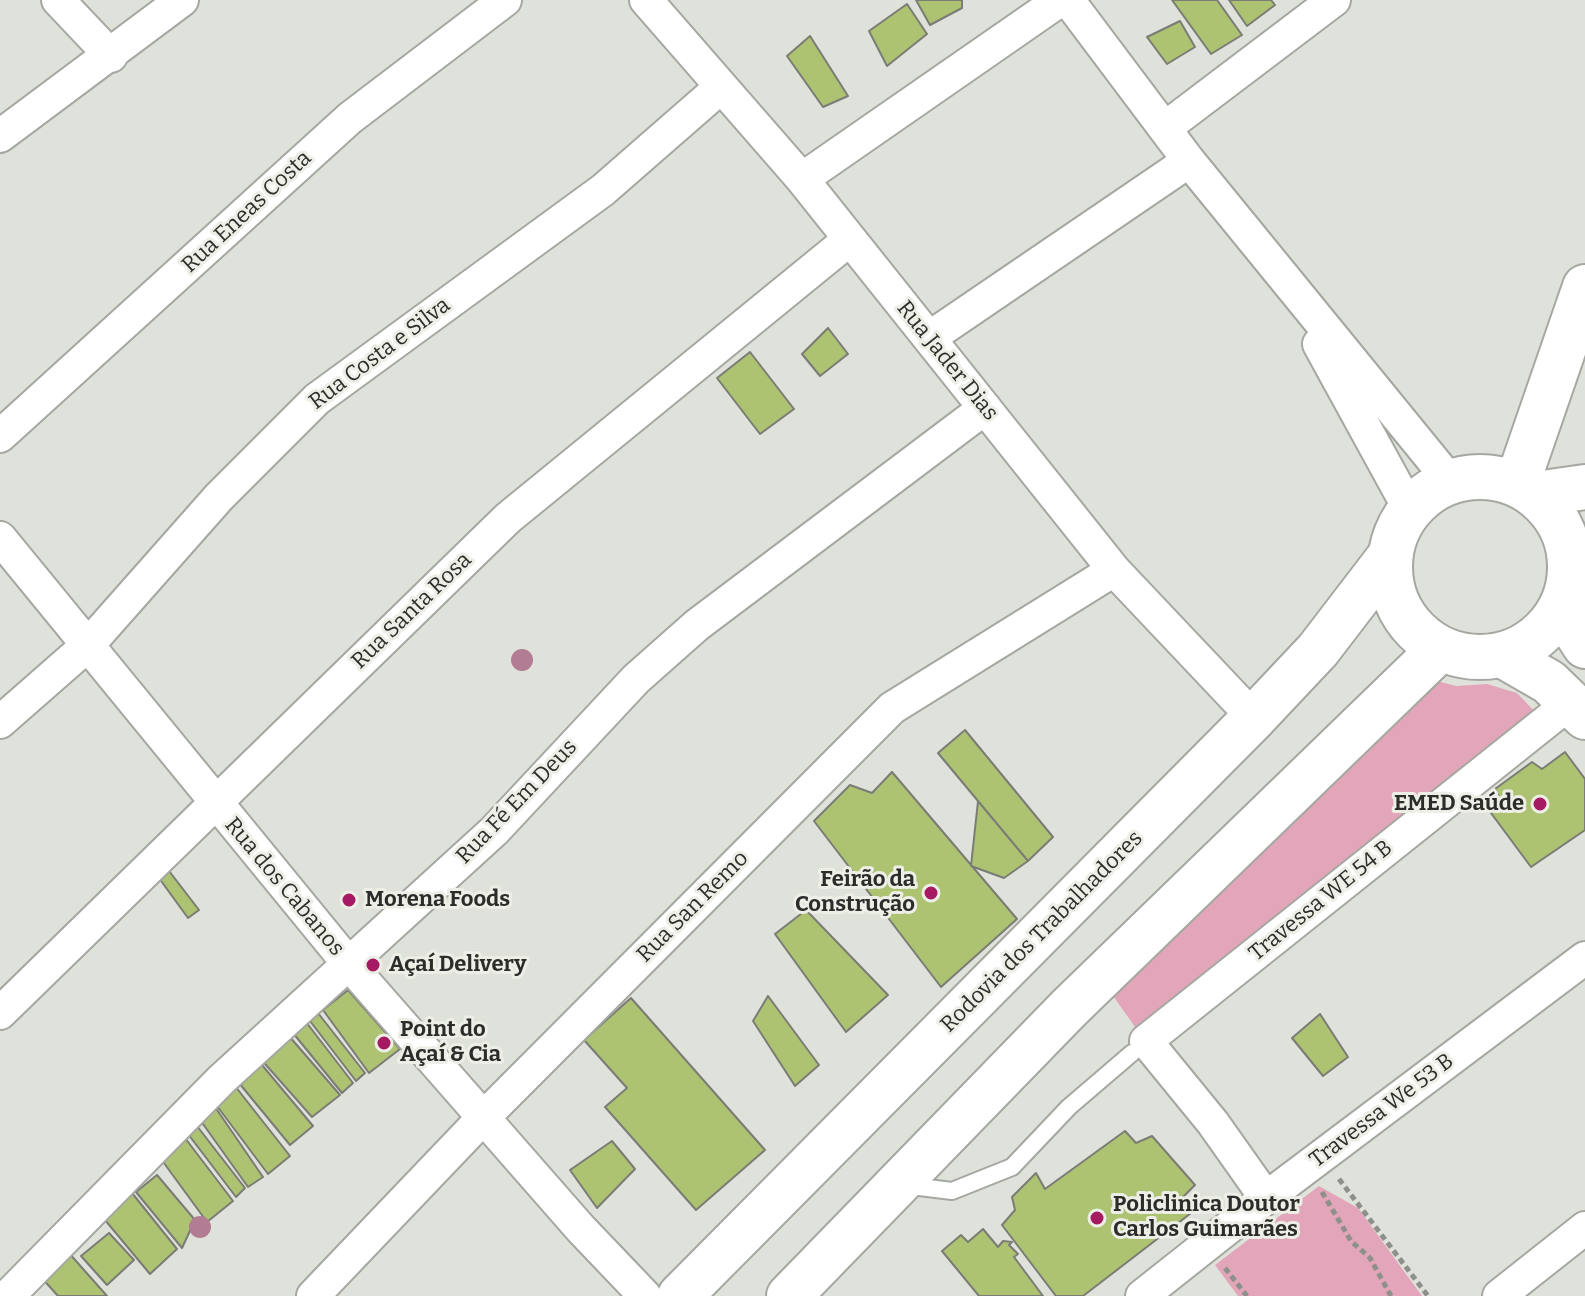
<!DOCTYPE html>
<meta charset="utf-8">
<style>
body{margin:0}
canvas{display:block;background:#dfe2da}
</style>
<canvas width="1585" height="1296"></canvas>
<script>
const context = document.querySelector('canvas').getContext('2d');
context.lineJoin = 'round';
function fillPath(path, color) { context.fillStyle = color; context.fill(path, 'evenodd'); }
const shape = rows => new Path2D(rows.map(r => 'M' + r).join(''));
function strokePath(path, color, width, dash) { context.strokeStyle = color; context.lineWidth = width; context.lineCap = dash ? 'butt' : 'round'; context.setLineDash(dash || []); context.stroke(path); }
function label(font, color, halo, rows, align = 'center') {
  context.font = font + ' Bitter,serif'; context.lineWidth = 6; context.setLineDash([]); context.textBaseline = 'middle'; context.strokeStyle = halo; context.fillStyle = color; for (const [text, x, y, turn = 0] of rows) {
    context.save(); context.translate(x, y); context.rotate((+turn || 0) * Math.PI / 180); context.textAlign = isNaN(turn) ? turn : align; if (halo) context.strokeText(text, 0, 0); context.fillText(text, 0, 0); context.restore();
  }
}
fillPath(shape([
 [1425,678,1456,686,1487,684,1517,693,1536,713,1140,1034,1111,993],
 [1319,1186,1358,1208,1422,1296,1238,1296,1215,1265]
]), '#e3a5ba');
const building = shape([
 [916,0,962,0,962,8,930,25,916,0],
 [1172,0,1217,0,1242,35,1211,54,1172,0],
 [1229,0,1271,0,1275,5,1247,26,1229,0],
 [907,4,927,34,887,66,869,31,907,4],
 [1180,21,1195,47,1167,64,1147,37,1180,21],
 [810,36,848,96,823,107,787,56,810,36],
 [828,328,848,354,820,376,802,354,828,328],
 [750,352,794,409,760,434,717,378,750,352],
 [965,730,1053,837,1028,861,938,753,965,730],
 [1565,752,1585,779,1585,830,1531,867,1488,809,1500,799,1495,789,1532,762,1542,769,1565,752],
 [892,772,1017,919,941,987,814,821,850,785,872,793,892,772],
 [978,801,1028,861,1004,878,971,866,978,801],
 [166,867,199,910,188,918,156,874,166,867],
 [806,910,888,995,846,1032,775,934,806,910],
 [348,990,400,1049,369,1073,323,1010,348,990],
 [768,996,819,1065,795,1086,753,1021,768,996],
 [631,998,765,1150,696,1210,605,1107,627,1088,584,1040,631,998],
 [318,1013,365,1073,356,1081,310,1021,318,1013],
 [1320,1014,1348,1057,1323,1076,1292,1038,1320,1014],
 [306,1022,353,1083,342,1093,293,1033,306,1022],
 [289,1036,340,1095,312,1117,259,1057,289,1036],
 [262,1065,313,1126,290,1145,239,1083,262,1065],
 [235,1086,290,1156,268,1174,214,1102,235,1086],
 [213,1104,263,1177,248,1187,198,1117,213,1104],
 [197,1126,245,1188,236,1197,188,1134,197,1126],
 [1125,1131,1136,1143,1152,1136,1195,1185,1183,1197,1195,1210,1083,1296,1056,1296,1002,1225,1015,1210,1012,1197,1036,1173,1045,1189,1125,1131],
 [185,1138,233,1201,207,1222,161,1159,185,1138],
 [612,1141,635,1169,597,1208,570,1170,612,1141],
 [157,1175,195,1220,182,1248,136,1192,157,1175],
 [132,1193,177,1249,150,1274,105,1220,132,1193],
 [983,1229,998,1247,1003,1241,1012,1242,1009,1245,1018,1254,1014,1257,1043,1296,979,1296,942,1251,961,1235,968,1242,983,1229],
 [109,1233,134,1260,107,1285,81,1256,109,1233],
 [68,1252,107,1296,58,1296,40,1276,68,1252]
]);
fillPath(building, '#adc372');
strokePath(building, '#7a7c75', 2);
const service = shape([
 [903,1185,952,1191,1012,1167,1069,1107,1132,1053]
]);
const minor = shape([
 [58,0,111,56],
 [646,0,802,179,1114,570,1254,718],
 [1068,0,1189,161,1450,481],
 [1165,128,1334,0],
 [0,136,182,0],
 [802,179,1060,0],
 [929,338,1189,161],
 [1319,344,1410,510],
 [0,436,350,118,505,0],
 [0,538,348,963,581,1229,645,1296],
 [0,722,89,644,219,497,317,399,603,190,721,87],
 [0,1013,508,518,850,239],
 [1266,1198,1213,1123,1146,1041,1571,702],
 [8,1296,222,1079,494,831,636,679,697,625,985,408],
 [313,1296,483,1118,892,708,1114,570],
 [1142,1296,1266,1198,1585,958],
 [1499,1296,1585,1228]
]);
const secondary = shape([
 [1517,484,1585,287],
 [1561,609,1585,646],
 [1502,655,1549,682,1585,717]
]);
const primary = shape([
 '1390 567a90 90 0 1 1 180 0a90 90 0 1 1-180 0Z',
 [1536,494,1585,487],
 [680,1296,1254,718,1318,650,1390,556],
 [789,1296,1069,1008,1440,649]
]);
strokePath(service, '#a5a8a0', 20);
strokePath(minor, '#a5a8a0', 36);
strokePath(secondary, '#a5a8a0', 48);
strokePath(primary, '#a5a8a0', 48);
strokePath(shape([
 [1339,1179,1428,1296],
 [1322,1192,1351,1241,1370,1258,1391,1296],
 [1225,1268,1247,1296]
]), '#8e908b', 5, [6, 4]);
strokePath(service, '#fff', 16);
strokePath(minor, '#fff', 32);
strokePath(secondary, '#fff', 44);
strokePath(primary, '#fff', 44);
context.fillStyle = '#b27d92';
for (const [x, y] of [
 [522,660],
 [200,1227]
]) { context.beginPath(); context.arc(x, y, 11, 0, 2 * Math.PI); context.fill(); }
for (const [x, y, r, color] of [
 [1540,804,8,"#a51a60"],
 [931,893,8,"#a51a60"],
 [349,900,8,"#a51a60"],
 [373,965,8,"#a51a60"],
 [384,1043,8,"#a51a60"],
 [1097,1218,8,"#a51a60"]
]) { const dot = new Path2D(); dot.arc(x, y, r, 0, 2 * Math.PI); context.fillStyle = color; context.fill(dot); strokePath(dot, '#edefe7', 3); }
label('22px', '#2c2d2a', '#edefe7', [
 ["Rua Eneas Costa",247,212,-43],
 ["Rua Costa e Silva",380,354,-37],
 ["Rua Jader Dias",947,361,51],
 ["Rua Santa Rosa",412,611,-44],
 ["Rua Fé Em Deus",517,802,-46],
 ["Rua dos Cabanos",284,887,50],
 ["Travessa WE 54 B",1321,901,-39],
 ["Rua San Remo",693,907,-45],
 ["Rodovia dos Trabalhadores",1042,932,-45],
 ["Travessa We 53 B",1382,1111,-37]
]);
label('bold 22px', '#2c2d2a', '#edefe7', [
 ["EMED Saúde",1524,804,"right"],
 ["Feirão da",915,880,"right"],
 ["Construção",915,905,"right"],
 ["Morena Foods",365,900],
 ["Açaí Delivery",389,965],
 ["Point do",400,1030],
 ["Açaí & Cia",400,1055],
 ["Policlinica Doutor",1113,1205],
 ["Carlos Guimarães",1113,1230]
], 'left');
</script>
